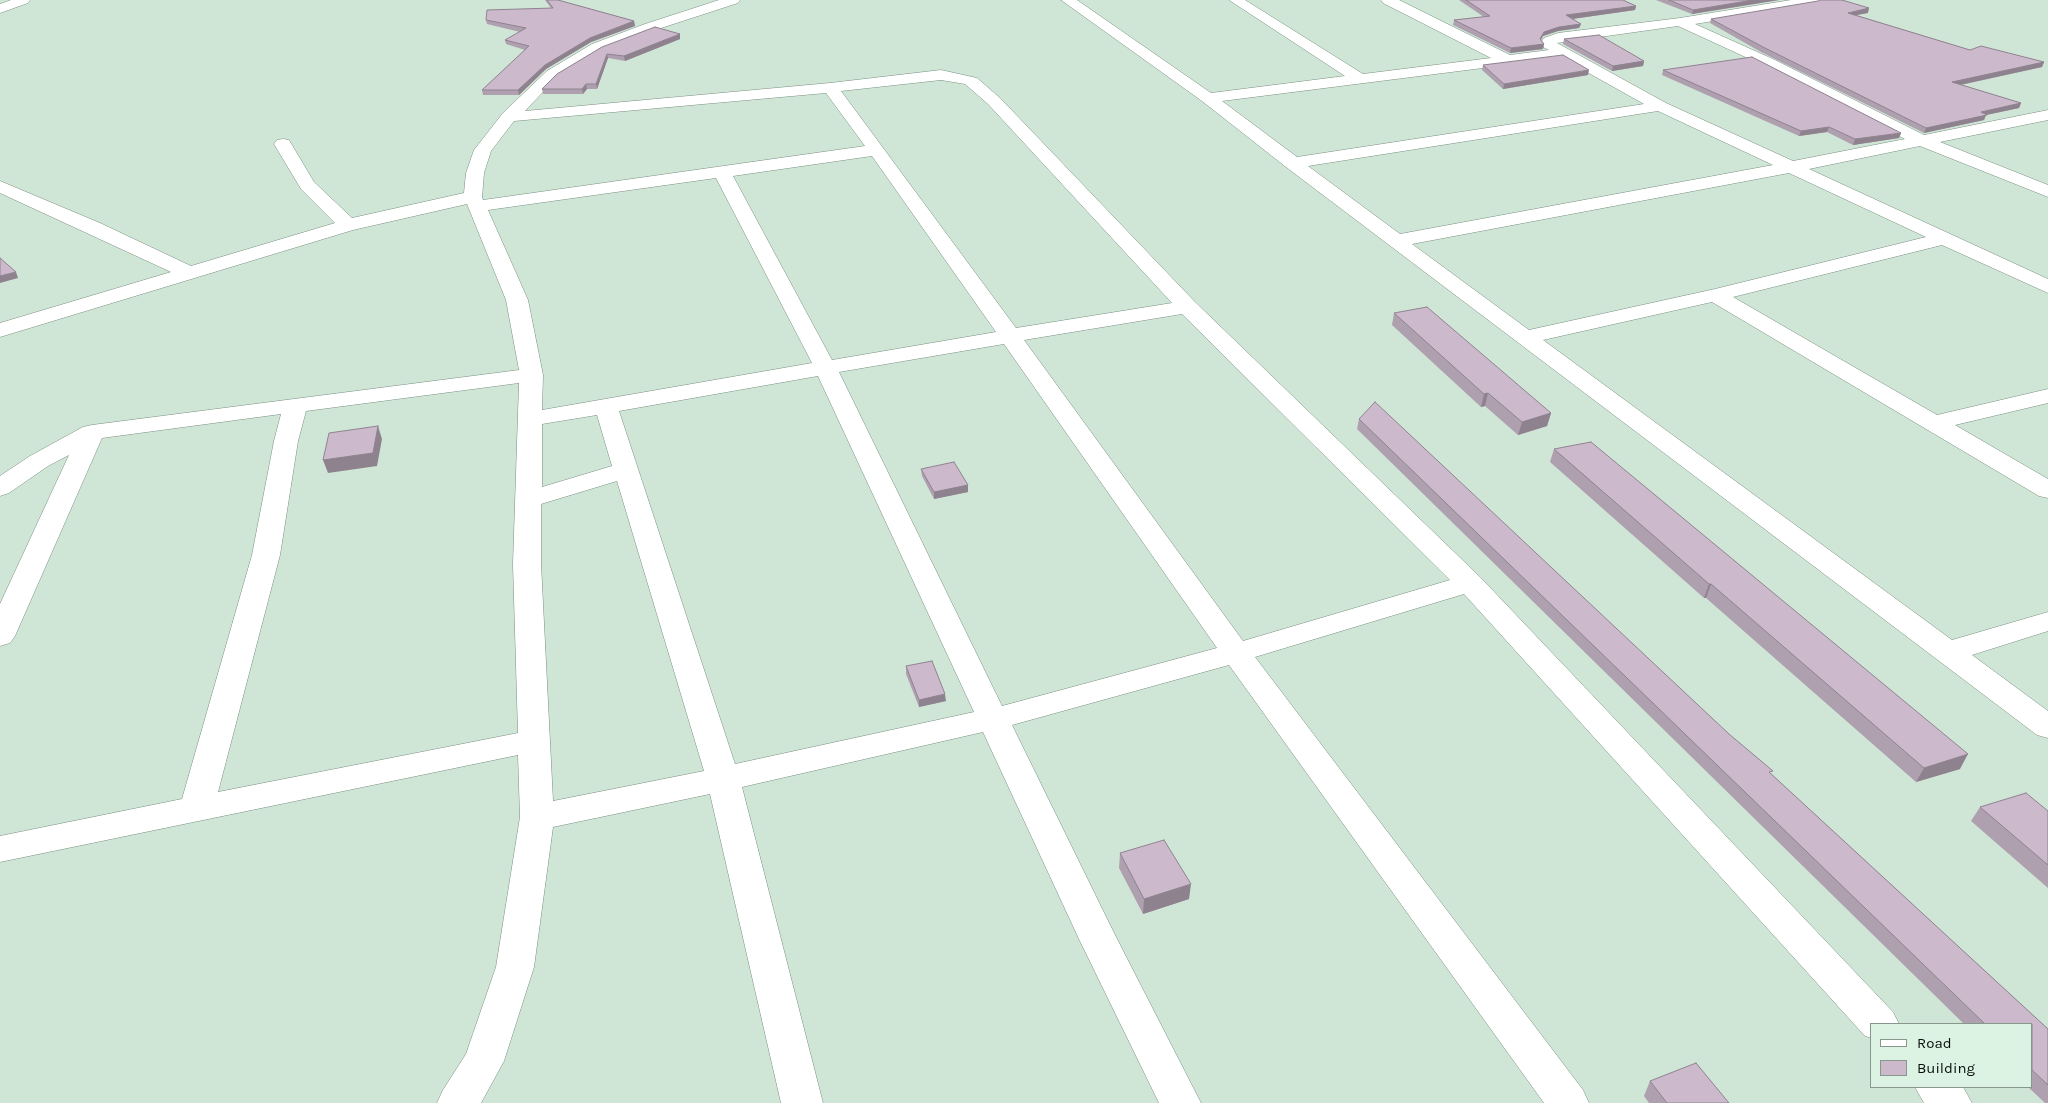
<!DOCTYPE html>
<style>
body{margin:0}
#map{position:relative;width:2048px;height:1103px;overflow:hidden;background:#cfe6d6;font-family:Karla,sans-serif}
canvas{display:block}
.legend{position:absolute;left:1870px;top:1023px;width:162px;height:65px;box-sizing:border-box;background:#dcf3e3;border:1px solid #87978c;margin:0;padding:6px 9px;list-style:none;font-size:15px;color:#070e0a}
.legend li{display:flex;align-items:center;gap:10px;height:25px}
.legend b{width:25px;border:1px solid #87978c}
</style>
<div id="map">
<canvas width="2048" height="1103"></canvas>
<ul class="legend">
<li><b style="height:6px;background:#fff"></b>Road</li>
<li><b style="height:14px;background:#ccbacc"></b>Building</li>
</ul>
</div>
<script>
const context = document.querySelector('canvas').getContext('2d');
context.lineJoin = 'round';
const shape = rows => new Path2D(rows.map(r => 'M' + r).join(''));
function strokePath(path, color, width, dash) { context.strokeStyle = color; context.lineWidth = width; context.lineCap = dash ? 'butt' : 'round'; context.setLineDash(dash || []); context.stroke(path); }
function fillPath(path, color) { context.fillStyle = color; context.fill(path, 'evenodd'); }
const minor = shape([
 [11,0,30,0,28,3,0,13,0,4,11,0],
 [719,0,740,0,738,3,655,30,602,50,557,77,525,111,830,83,941,70,977,78,1000,98,1195,302,1480,577,1893,1012,1899,1024,1872,1024,1872,1038,1865,1036,1464,594,1255,657,1583,1090,1589,1103,1544,1103,1229,665,1012,725,1115,935,1201,1103,1159,1103,1079,939,983,732,742,787,823,1103,781,1103,710,794,553,827,534,967,504,1061,481,1103,437,1103,443,1090,466,1054,496,967,520,817,518,755,0,862,0,836,182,799,252,555,274,441,281,414,102,438,15,636,10,643,0,646,0,604,69,455,48,466,9,493,0,496,0,476,30,456,83,427,92,425,519,370,506,300,467,204,353,230,0,337,0,323,171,272,0,193,0,181,100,223,191,266,335,223,301,189,274,144,277,140,283,139,289,140,314,182,352,218,464,193,466,173,474,150,503,113,547,71,592,44,645,24,719,0],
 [941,80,965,84,988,104,1172,303,1016,328,841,91,941,80],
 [826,93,865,146,483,200,482,197,484,173,491,151,514,121,826,93],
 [872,156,996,332,832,360,733,176,872,156],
 [716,178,812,363,542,410,543,375,528,300,488,210,716,178],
 [1182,314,1450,580,1243,641,1024,340,1182,314],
 [1004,344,1217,648,1002,706,839,372,1004,344],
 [818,376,974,712,735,764,619,411,818,376],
 [519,383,513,564,518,733,218,792,280,555,298,441,306,411,519,383],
 [597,415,612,466,542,487,542,424,597,415],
 [617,481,704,771,553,801,541,564,541,504,617,481],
 [1061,0,1077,0,1211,93,1345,76,1229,0,1245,0,1363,74,1491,58,1383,3,1381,0,1399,0,1510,55,1549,50,1543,47,1541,44,1542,41,1544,38,1558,33,1680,18,1791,0,1823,0,1816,4,1695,24,1775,60,1924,135,2048,110,2048,120,1940,142,2048,185,2048,197,1920,146,1809,169,2048,279,2048,293,1942,245,1733,297,1937,415,2048,389,2048,403,1955,425,2048,479,2048,498,2039,496,1712,302,1543,340,1952,640,2048,612,2048,631,1972,655,2048,711,2048,738,2037,735,1286,167,1202,101,1061,0],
 [1678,26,1765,66,1905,139,1793,161,1666,103,1557,43,1678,26],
 [1562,58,1644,104,1297,157,1222,101,1562,58],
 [1658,111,1773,165,1400,234,1308,166,1658,111],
 [1789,173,1926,237,1715,289,1529,330,1412,244,1789,173],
 [1915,1087,1963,1087,1972,1103,1924,1103,1915,1087]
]);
strokePath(minor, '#7a8f81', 1);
fillPath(minor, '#fff');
fillPath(shape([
 [545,0,558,0,634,21,635,26,591,42,546,69,519,95,483,95,482,90,525,50,506,44,505,40,520,32,487,24,486,20,551,8],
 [1459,0,1623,0,1636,6,1635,10,1572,19,1581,24,1579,28,1558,31,1543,36,1541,40,1544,44,1543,49,1510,53,1453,25,1454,20,1484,17],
 [1656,0,1779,0,1692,14],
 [1868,13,1856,15,1970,50,2044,62,2042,67,1961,85,2021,103,2019,108,1986,115,1984,120,1924,133,1761,52,1710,23,1711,19],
 [680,34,680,39,625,61,608,58,597,89,587,89,583,94,543,94,542,89,602,47],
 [1564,39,1644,61,1643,66,1612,71,1563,44],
 [1483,65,1588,75,1503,89,1482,70],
 [1663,70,1901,133,1899,138,1853,145,1827,132,1799,136,1662,75],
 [1394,313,1551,413,1547,426,1518,435,1485,406,1481,407,1392,325],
 [1359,419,1771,774,2048,1029,2048,1103,2045,1103,2028,1087,2032,1087,2032,1024,1964,1024,1357,429],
 [1554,449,1960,769,1916,782,1706,598,1704,598,1550,462],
 [921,469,968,485,968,492,934,499,922,476],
 [906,666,946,701,919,707,906,674],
 [1980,807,2048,811,2048,888,1971,821],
 [1120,853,1189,899,1143,914,1119,868],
 [1650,1081,1729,1103,1649,1103,1644,1096]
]), '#afa0af');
fillPath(shape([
 [1753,0,1779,0,1692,14,1693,10],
 [1636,6,1635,10,1565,20,1566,15],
 [1869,8,1868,13,1846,17,1848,13],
 [634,21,635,26,591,42,546,69,519,95,518,90,545,65,590,38],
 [1581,24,1579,28,1558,31,1543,36,1539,43,1540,39,1544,32,1559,27],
 [680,34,680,39,625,61,624,56],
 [1544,44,1543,49,1510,53,1511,48],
 [607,54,608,58,597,89,596,84],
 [1644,61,1643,66,1612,71,1613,66],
 [2044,62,2042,67,1950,87,1952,82],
 [1589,70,1588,75,1503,89,1504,84],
 [586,84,587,89,583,94,582,89],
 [2021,103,2019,108,1986,115,1984,120,1924,133,1926,128,1981,112],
 [1829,127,1827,132,1799,136,1801,131],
 [1901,133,1899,138,1853,145,1855,139],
 [16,272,18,278,0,283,0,276],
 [1488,393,1485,406,1481,407,1484,394],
 [1551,413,1547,426,1518,435,1522,422],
 [378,426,382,439,377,466,328,473,323,460],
 [968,485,968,492,934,499,934,492],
 [1709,584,1711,584,1706,598,1704,598],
 [945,694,946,701,919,707,919,700],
 [1968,754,1960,769,1916,782,1924,768],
 [1191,884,1189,899,1143,914,1144,899]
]), '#8f828f');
const building = shape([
 [547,0,558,0,634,21,590,38,545,65,518,90,482,90,529,46,505,40,526,28,486,20,487,10,553,8,547,0],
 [1466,0,1623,0,1636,6,1566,15,1581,24,1559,27,1544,32,1540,39,1544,44,1511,48,1454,20,1490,16,1466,0],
 [1669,0,1753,0,1693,10,1669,0],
 [1820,0,1842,0,1869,8,1848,13,1970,50,1981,46,2044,62,1952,82,2021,103,1981,112,1987,115,1926,128,1763,47,1711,19,1818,1,1820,0],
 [655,27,680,34,624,56,607,54,596,84,586,84,582,89,542,89,557,74,602,47,655,27],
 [1599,35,1644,61,1613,66,1564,39,1599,35],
 [1563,55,1589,70,1504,84,1483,65,1563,55],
 [1752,57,1901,133,1855,139,1829,127,1801,131,1663,70,1752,57],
 [0,258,16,272,0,276,0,258],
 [1427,307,1551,413,1522,422,1488,393,1484,394,1394,313,1427,307],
 [1375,402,1729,734,1773,771,1769,772,2048,1029,2048,1085,2032,1070,2032,1024,1985,1024,1359,419,1375,402],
 [378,426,373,453,323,460,329,433,378,426],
 [1591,442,1968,754,1924,768,1711,584,1709,584,1554,449,1591,442],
 [954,462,968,485,934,492,921,469,954,462],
 [932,661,945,694,919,700,906,666,932,661],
 [2026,793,2048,811,2048,865,1980,807,2026,793],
 [1164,840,1191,884,1144,899,1120,853,1164,840],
 [1696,1063,1729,1103,1667,1103,1650,1081,1696,1063]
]);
fillPath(building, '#ccbacc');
strokePath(building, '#8f828f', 1);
</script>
